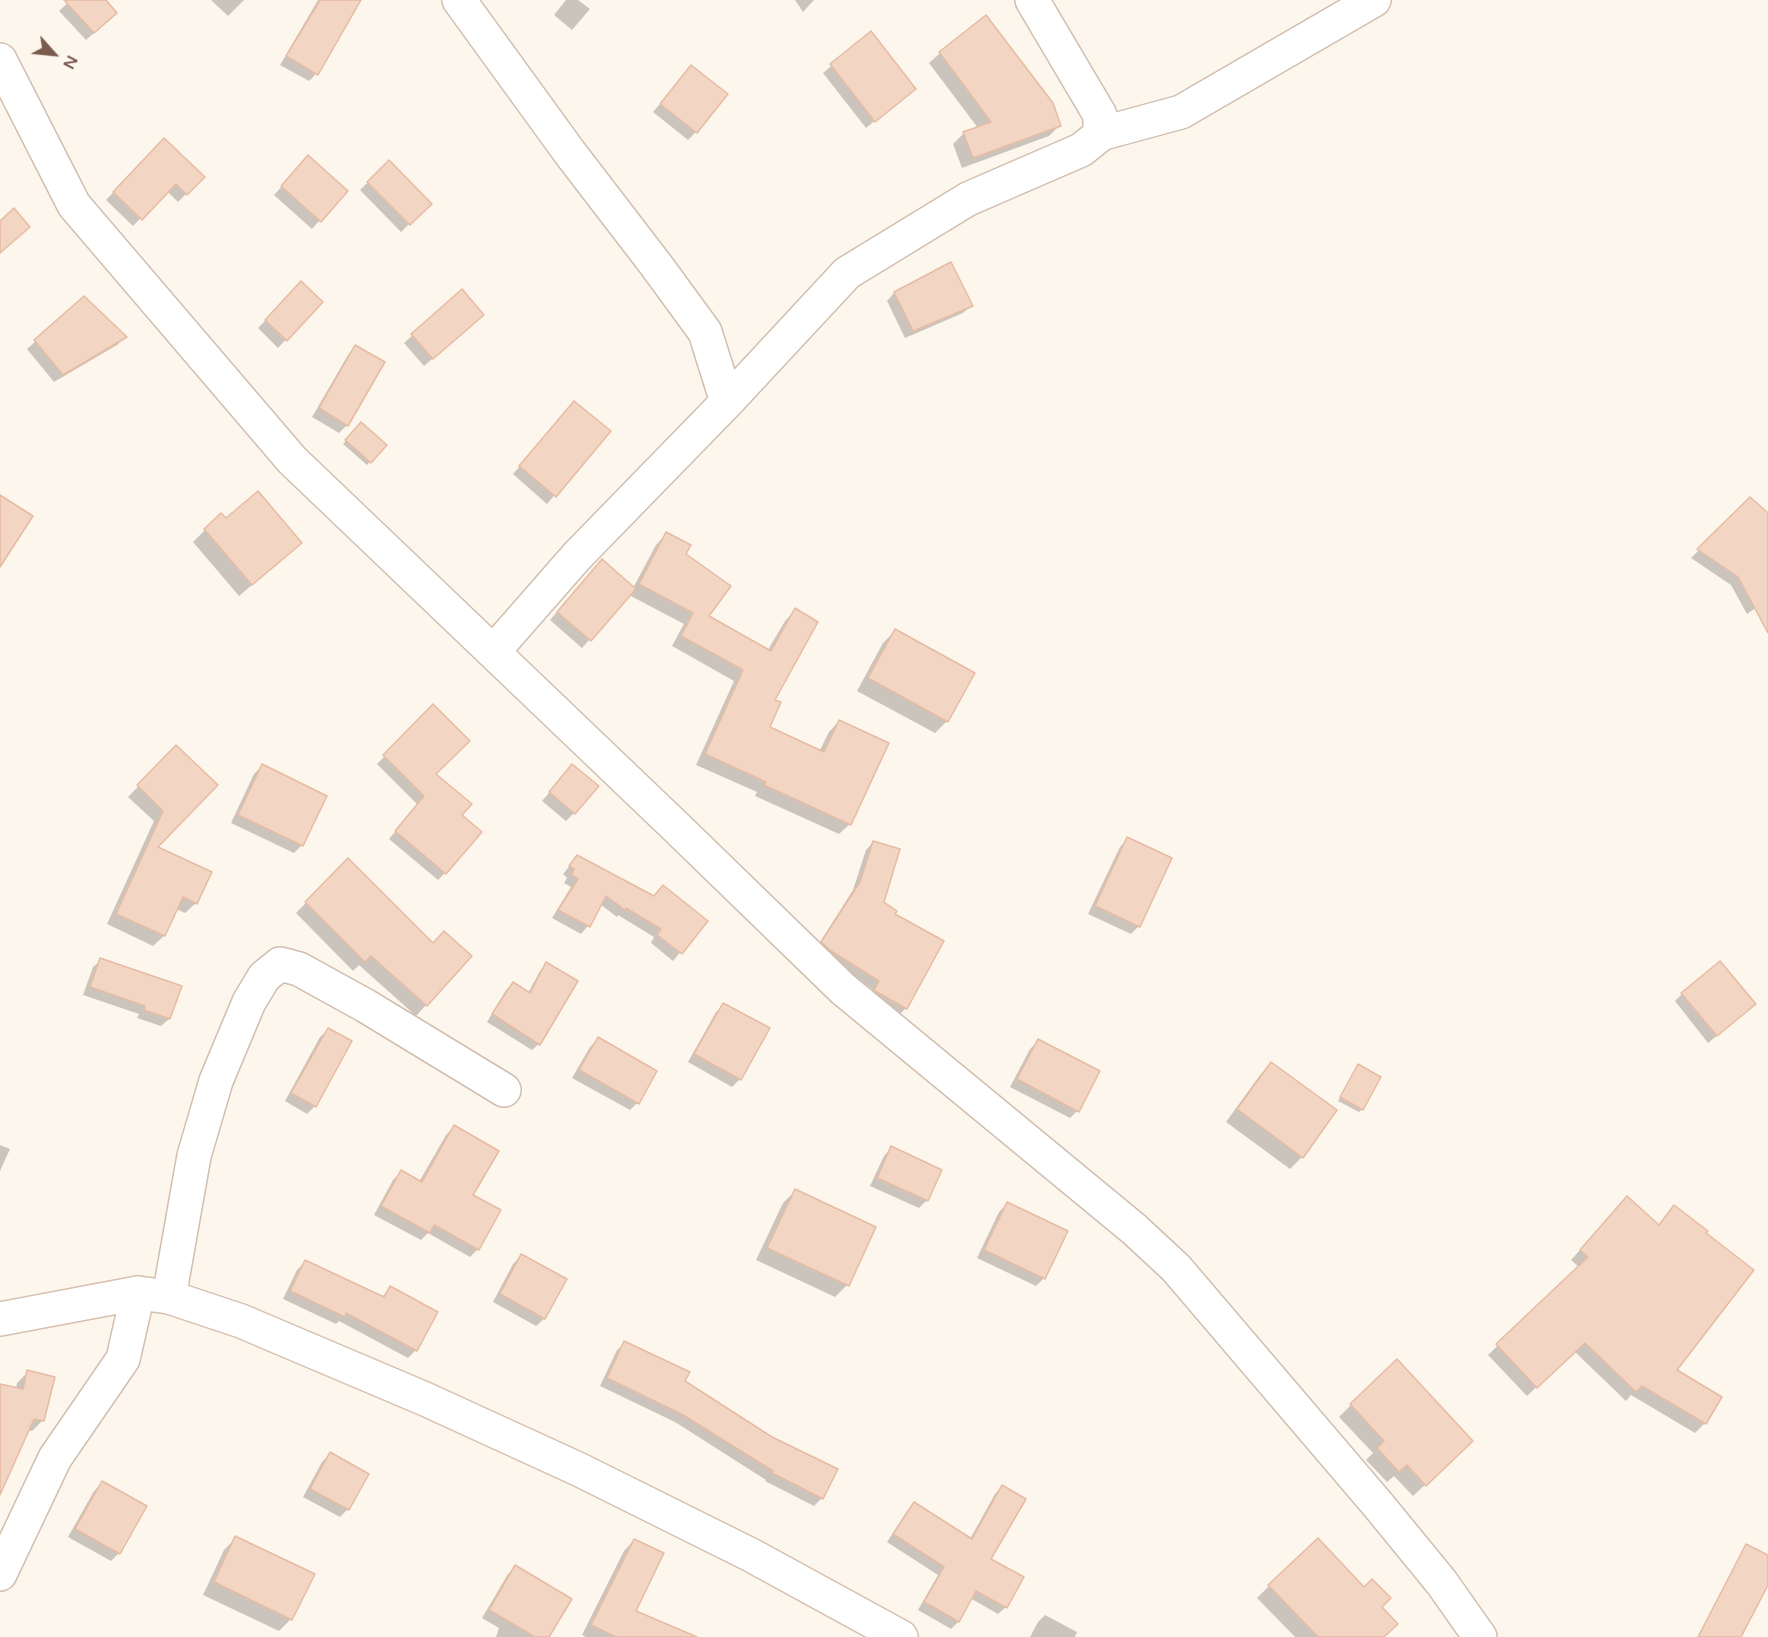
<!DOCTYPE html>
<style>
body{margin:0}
#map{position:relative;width:1768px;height:1637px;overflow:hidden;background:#fdf6ec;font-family:"Varela Round",sans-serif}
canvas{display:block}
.north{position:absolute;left:24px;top:24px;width:60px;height:60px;-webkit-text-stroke:4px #fffaf3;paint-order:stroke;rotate:117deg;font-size:16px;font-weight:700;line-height:24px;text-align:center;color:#7a5c4d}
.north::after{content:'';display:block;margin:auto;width:21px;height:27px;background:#7a5c4d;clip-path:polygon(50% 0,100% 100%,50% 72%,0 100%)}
</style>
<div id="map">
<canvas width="1768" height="1637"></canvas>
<div class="north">N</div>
</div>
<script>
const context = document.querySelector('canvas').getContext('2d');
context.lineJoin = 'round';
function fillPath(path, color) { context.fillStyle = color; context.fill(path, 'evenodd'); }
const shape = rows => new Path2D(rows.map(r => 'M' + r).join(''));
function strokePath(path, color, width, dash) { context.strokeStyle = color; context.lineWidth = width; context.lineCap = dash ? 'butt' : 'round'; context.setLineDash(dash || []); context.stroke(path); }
fillPath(shape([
 [71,0,104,0,108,21,86,40,59,11],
 [211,0,244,0,228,16],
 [318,0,347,0,316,74,309,81,280,65],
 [566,0,578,0,590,9,572,30,554,15],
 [795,0,814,0,803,12],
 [986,17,1060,125,1049,136,962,168,953,144,964,133,978,128,929,63,940,53],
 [871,33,914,89,866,128,823,73],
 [691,67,696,132,688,140,653,112],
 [164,140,203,177,178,202,167,191,133,226,106,200],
 [389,162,429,204,401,232,360,190],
 [301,165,346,191,312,229,274,195],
 [950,264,971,306,963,313,905,338,887,301,894,293],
 [302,284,321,302,278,348,258,328],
 [462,291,474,323,424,366,404,343],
 [84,298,125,337,117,345,54,382,27,349],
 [356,347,347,425,339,433,312,417,348,355],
 [567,411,608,432,547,504,513,474],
 [361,424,385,445,367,465,343,444],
 [1750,499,1768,515,1768,599,1747,614,1731,585,1691,558],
 [205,530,288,555,239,596,193,542],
 [666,534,684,555,707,617,768,650,785,621,795,610,768,728,819,752,829,732,839,721,850,824,839,834,755,796,757,792,696,765,734,681,672,646,684,624,629,595,582,648,550,620,595,569,633,588,656,545],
 [895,631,947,721,935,733,857,691,883,643],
 [433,707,434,774,460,816,445,873,438,880,389,839,418,805,377,764],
 [176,747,215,785,155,848,196,903,185,913,176,909,164,936,153,946,107,924,154,821,128,797],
 [262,766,302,845,294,853,231,823,254,774],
 [565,774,574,813,566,821,542,801],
 [1128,839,1139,926,1131,934,1088,914,1120,847],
 [873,842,882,903,893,915,906,1008,899,1015,868,998,872,989,823,958,815,950,853,890,866,850],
 [577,857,653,897,706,921,673,961,651,943,654,937,618,915,617,917,600,904,588,926,581,934,552,918,571,887,564,883,567,878,563,874],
 [348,860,432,944,470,957,416,1016,359,965,353,971,296,913],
 [101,960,169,1019,161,1026,137,1018,139,1014,83,995,93,967],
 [546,964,539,1044,532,1050,487,1022,506,990,513,984,528,993,540,971],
 [1682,994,1746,1012,1708,1043,1675,1001],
 [724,1004,740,1079,732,1087,688,1062,716,1012],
 [328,1030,315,1106,307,1114,285,1101,320,1037],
 [598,1039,637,1103,630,1110,572,1078,590,1047],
 [1038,1041,1077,1111,1070,1118,1010,1087,1030,1049],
 [1271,1064,1302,1157,1290,1169,1226,1122,1260,1075],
 [1355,1070,1362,1109,1359,1112,1338,1101],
 [454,1127,471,1196,478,1249,470,1257,428,1233,421,1240,374,1215,393,1180,401,1172,419,1182,446,1135],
 [0,1145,10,1149,0,1171],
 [891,1148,927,1200,919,1208,870,1186,884,1156],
 [795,1191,847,1285,835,1297,756,1260,783,1203],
 [1007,1204,1044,1278,1036,1286,977,1258,999,1212],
 [1675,1207,1675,1371,1720,1397,1705,1423,1695,1433,1631,1395,1626,1401,1574,1351,1527,1396,1488,1355,1579,1267,1571,1260,1617,1208,1658,1226],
 [521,1256,565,1280,544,1319,536,1326,493,1302,513,1264],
 [305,1262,381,1298,390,1288,416,1350,408,1358,339,1321,336,1324,283,1299,297,1270],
 [625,1343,684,1382,822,1498,814,1506,765,1481,766,1480,675,1422,600,1386,617,1350],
 [28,1372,42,1421,32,1431,28,1430,0,1492,0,1385,16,1389,17,1383],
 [1351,1405,1459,1453,1413,1496,1394,1476,1387,1482,1366,1460,1373,1453,1339,1417],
 [330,1454,348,1509,340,1517,303,1497,322,1462],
 [102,1483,119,1553,111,1561,68,1537,94,1491],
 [1002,1487,989,1560,1006,1607,998,1614,970,1598,958,1622,951,1629,918,1610,938,1575,887,1542,907,1511,914,1504,970,1539,995,1494],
 [236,1538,291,1619,279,1631,203,1595,224,1550],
 [634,1540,634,1611,693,1637,586,1637,582,1635,624,1551],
 [516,1567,548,1637,496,1637,499,1628,482,1618,508,1574],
 [1269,1586,1380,1608,1383,1637,1295,1637,1257,1598],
 [1045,1615,1077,1632,1075,1637,1030,1637,1038,1622]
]), '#0003');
const building = shape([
 [64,0,106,0,117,13,94,33,64,0],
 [320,0,361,0,318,75,286,56,320,0],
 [986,15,1053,103,1061,126,973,158,963,132,991,122,939,52,986,15],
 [871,31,916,89,875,122,830,64,871,31],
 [691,65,728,94,697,133,660,104,691,65],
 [164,138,205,177,187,195,176,184,142,220,113,192,164,138],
 [308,155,348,191,321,222,281,186,308,155],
 [389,160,432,204,410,225,367,182,389,160],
 [14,208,30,227,0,253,0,221,14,208],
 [951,262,973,306,913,331,894,292,951,262],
 [301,281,323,302,287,341,265,320,301,281],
 [462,289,484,315,433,359,411,334,462,289],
 [84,296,127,337,63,375,34,340,84,296],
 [355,345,385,362,348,426,319,408,355,345],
 [574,401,611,431,556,497,519,466,574,401],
 [361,422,387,445,371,463,345,440,361,422],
 [258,491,302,543,252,585,204,529,221,513,226,518,258,491],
 [0,495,33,516,0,567,0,495],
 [1750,497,1768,513,1768,633,1738,577,1697,549,1750,497],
 [666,532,691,545,686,554,731,586,709,616,771,651,795,608,818,622,775,700,781,702,770,727,824,752,839,720,889,743,851,825,764,785,766,782,705,754,743,670,681,636,693,613,639,584,666,532],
 [602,559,636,589,591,641,557,612,602,559],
 [895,629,975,673,948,722,868,678,895,629],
 [433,704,470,741,436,774,472,804,462,815,482,832,446,874,395,831,424,796,383,755,433,704],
 [176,745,218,785,158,847,212,872,197,904,183,897,165,936,116,914,163,811,137,785,176,745],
 [262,764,327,796,303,846,238,815,262,764],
 [572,764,599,786,575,814,549,792,572,764],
 [1127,837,1172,858,1140,927,1095,906,1127,837],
 [873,841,900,849,884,902,897,911,895,914,944,941,907,1009,875,991,874,990,879,981,831,951,821,942,860,882,873,841],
 [577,855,654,896,663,885,708,921,682,954,657,935,661,929,626,908,625,910,606,896,590,927,558,910,578,879,571,875,574,869,569,866,577,855],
 [348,858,433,943,444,931,472,956,427,1006,371,956,365,962,305,902,348,858],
 [100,958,182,986,170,1019,144,1010,145,1006,90,987,100,958],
 [1720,961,1756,1004,1717,1036,1681,993,1720,961],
 [546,962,578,981,540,1045,492,1014,513,982,530,993,546,962],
 [723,1003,770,1028,741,1080,694,1054,723,1003],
 [328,1028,352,1041,316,1107,291,1093,328,1028],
 [598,1037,657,1071,639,1104,579,1070,598,1037],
 [1038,1039,1100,1071,1079,1112,1017,1079,1038,1039],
 [1271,1062,1337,1110,1303,1158,1237,1109,1271,1062],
 [1358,1064,1381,1077,1363,1110,1340,1097,1358,1064],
 [454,1125,499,1151,473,1195,501,1210,479,1250,434,1225,430,1233,381,1206,401,1170,422,1182,454,1125],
 [891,1146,942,1170,928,1201,877,1178,891,1146],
 [795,1189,876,1227,849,1286,767,1248,795,1189],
 [1627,1196,1659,1225,1674,1205,1708,1231,1706,1233,1754,1270,1677,1370,1722,1397,1706,1424,1642,1386,1636,1392,1585,1343,1537,1388,1496,1344,1588,1257,1580,1250,1627,1196],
 [1007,1202,1068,1231,1045,1279,984,1250,1007,1202],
 [521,1254,567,1279,545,1319,500,1294,521,1254],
 [305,1260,384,1297,390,1286,438,1312,417,1351,346,1313,345,1317,290,1291,305,1260],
 [624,1341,690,1372,685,1381,772,1437,838,1469,823,1499,772,1473,773,1471,683,1415,607,1378,624,1341],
 [1397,1359,1473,1441,1426,1486,1407,1465,1399,1472,1377,1448,1384,1441,1350,1404,1397,1359],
 [27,1370,55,1377,44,1421,34,1419,0,1495,0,1384,23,1389,27,1370],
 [330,1452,369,1474,349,1510,310,1489,330,1452],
 [102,1481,147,1506,120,1554,75,1529,102,1481],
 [1002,1485,1026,1499,991,1559,1024,1577,1007,1608,976,1591,959,1622,924,1602,944,1567,893,1534,914,1502,972,1539,1002,1485],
 [235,1536,315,1574,292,1620,214,1582,235,1536],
 [1318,1538,1364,1587,1372,1579,1391,1598,1382,1607,1398,1624,1384,1637,1318,1637,1268,1585,1318,1538],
 [634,1539,664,1553,636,1611,697,1637,616,1637,591,1625,634,1539],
 [1746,1544,1768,1555,1768,1585,1741,1637,1698,1637,1746,1544],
 [515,1565,572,1599,549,1637,535,1637,489,1610,515,1565]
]);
fillPath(building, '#f3d5c3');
strokePath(building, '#e6bba3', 1.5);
const street = shape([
 [459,0,570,153,656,265,705,332,727,402],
 [0,60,74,205,292,460,493,652,577,556,727,402,847,273,968,199,1081,150,1100,135,1100,115,1032,0],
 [1100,134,1181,112,1374,0],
 [493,652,674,825,843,989,1134,1229,1176,1268,1379,1506,1442,1583,1480,1637],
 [169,1297,194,1156,216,1081,249,1002,264,977,280,964,299,969,366,1006,504,1090],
 [0,1574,55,1458,123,1359,138,1293]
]);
const secondary = shape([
 [0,1319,138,1293,169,1297,241,1321,425,1399,578,1469,751,1555,901,1637]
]);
strokePath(street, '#d1beb0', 36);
strokePath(secondary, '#d6c0b0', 36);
strokePath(street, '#fff', 33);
strokePath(secondary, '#fff', 33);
</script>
